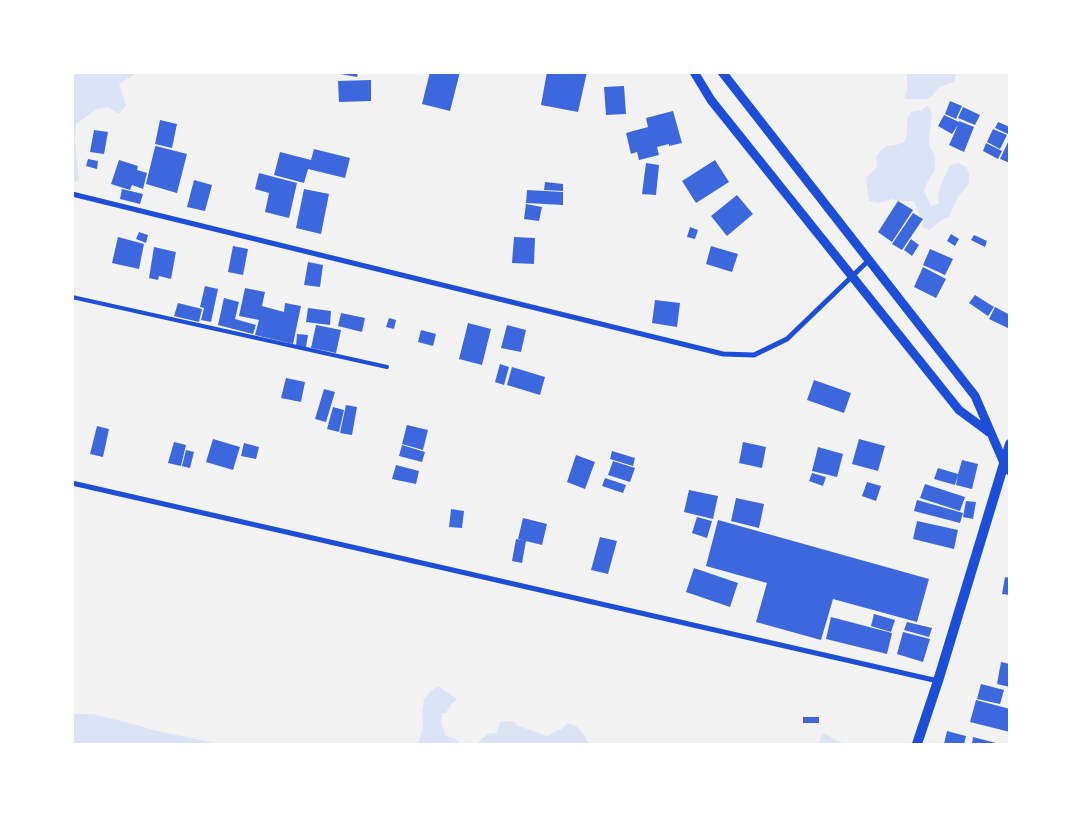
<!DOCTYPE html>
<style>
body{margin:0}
#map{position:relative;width:1082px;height:817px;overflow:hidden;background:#f2f2f2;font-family:Cabin,sans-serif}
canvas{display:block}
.frame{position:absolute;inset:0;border:74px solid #fff;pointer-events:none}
</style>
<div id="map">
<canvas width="1082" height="817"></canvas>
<div class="frame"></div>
</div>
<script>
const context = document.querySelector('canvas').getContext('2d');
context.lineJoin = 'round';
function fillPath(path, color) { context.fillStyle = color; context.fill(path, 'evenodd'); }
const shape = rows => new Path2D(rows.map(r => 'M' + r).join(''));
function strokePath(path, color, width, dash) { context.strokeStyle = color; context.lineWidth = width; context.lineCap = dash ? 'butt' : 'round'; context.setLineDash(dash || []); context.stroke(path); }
fillPath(shape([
 [72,73,136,73,119,84,126,105,119,114,108,107,97,109,76,124,75,141,79,180,73,183],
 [907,73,956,72,956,74,954,82,938,88,933,95,927,99,904,99,907,91],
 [928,106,932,113,929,138,930,147,934,153,935,161,935,169,927,183,924,191,931,206,939,203,938,195,940,187,950,165,958,163,966,167,969,174,969,183,964,190,959,195,949,217,942,220,929,230,922,227,923,219,920,216,914,201,898,201,893,199,878,203,869,201,866,178,872,172,877,166,876,157,881,150,888,146,896,145,904,142,907,134,907,119,911,112,920,110,920,111],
 [438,686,457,699,453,703,452,703,446,713,442,713,441,723,446,736,456,739,460,744,418,744,423,728,422,714,424,699,430,692],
 [72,714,93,714,137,725,153,730,219,744,73,744],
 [501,721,514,722,517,724,516,725,547,736,563,728,568,723,576,726,582,732,588,742,593,744,479,744,479,741,488,734,496,733],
 [823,733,843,743,844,744,818,744]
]), '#dbe4f7');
fillPath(shape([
 [335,72,358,72,357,77,335,73],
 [430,72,460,72,450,111,422,104],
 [547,72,587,72,578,112,541,105],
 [371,80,371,101,339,102,338,81],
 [624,86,626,114,606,115,604,87],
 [950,101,962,106,956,119,945,114],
 [963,107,980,115,975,125,958,118],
 [673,111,682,143,669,146,669,144,657,147,659,155,639,160,637,152,631,154,626,133,648,127,646,118],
 [944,115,959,122,959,121,974,127,964,152,949,145,958,125,952,134,938,126],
 [160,120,177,124,172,148,155,144],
 [998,122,1010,127,1010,135,995,128],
 [993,129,1007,135,1000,149,987,142],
 [94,130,108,132,104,154,90,152],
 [1010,138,1010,163,1000,159],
 [986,143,1002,151,998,159,983,151],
 [156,146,187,154,177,193,146,184,155,147],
 [314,149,350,158,345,178,308,169,304,183,274,175,280,152,311,160],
 [88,159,98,161,97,169,86,166],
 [119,160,138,166,137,170,147,173,143,189,132,185,130,190,111,184],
 [715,160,729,182,696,203,682,181],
 [646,163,659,165,656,195,642,194],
 [259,173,297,183,289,218,265,212,269,193,255,189],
 [194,180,212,185,205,211,187,207],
 [545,182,563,184,563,191,544,190],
 [122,189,143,194,140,204,120,199],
 [304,189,329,194,321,234,296,228],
 [527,190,563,192,563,205,526,203],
 [737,195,753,214,727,236,711,216],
 [898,201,913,210,892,242,878,232],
 [526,204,542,207,539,221,524,219],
 [913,213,923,219,902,250,892,244],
 [690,227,698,230,695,239,687,237],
 [139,232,148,235,146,243,136,239],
 [951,234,959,239,955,246,947,241],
 [974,235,987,241,985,247,971,240],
 [118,237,144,244,139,269,112,263],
 [514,237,535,238,534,264,512,263],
 [911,239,919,245,912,256,904,250],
 [233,246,248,249,243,275,228,272],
 [711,246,738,254,732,272,706,264],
 [154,247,176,252,171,279,159,276,158,280,149,278],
 [930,249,953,259,945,275,923,265],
 [308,262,323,265,320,287,304,285],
 [923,267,946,279,936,298,914,287],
 [205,286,218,289,211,322,201,320,204,308,200,307],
 [245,288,265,292,262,306,284,312,285,303,301,306,293,344,255,335,259,320,239,316],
 [975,295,994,307,988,316,969,303],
 [224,298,239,302,235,319,256,325,253,334,218,325],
 [655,300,680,303,677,327,652,323],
 [178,303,202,309,199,322,174,316],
 [995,307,1010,315,1010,329,989,319],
 [308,308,331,311,330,325,306,322],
 [341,313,365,318,362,332,338,326],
 [389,318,396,320,394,329,386,327],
 [468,323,491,329,482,365,459,359],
 [316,325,341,330,336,353,311,348],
 [507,325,526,330,521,352,501,348],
 [421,330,436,334,433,346,418,342],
 [297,334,308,335,306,347,296,346],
 [500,364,509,367,504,385,495,382],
 [512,367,545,377,540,395,507,385],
 [286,378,305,382,301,402,281,398],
 [814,380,851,393,844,413,807,400],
 [324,389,335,392,326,422,315,419],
 [346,405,357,407,352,435,340,433],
 [333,407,344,410,339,432,327,429],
 [407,425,428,430,423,450,402,444],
 [97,426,109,429,103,457,90,454],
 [213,439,240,447,233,470,206,462],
 [859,439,885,446,878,471,852,464],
 [174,442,186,445,181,466,168,463],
 [743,442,766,447,762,468,739,463],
 [244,443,259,447,256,459,241,456],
 [402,445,425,452,422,462,399,456],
 [818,447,843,454,837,477,812,471],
 [186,450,194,452,190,468,182,466],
 [612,451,635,458,633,466,610,459],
 [576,455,595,462,585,489,567,482],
 [962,460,978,464,972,489,956,485,958,475,955,485,934,479,938,468,958,474],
 [613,461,635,468,630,482,608,475],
 [396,465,419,471,416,484,392,479],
 [812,473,826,477,823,486,809,481],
 [605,478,626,485,623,493,602,486],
 [867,482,881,486,876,501,862,496],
 [925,484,965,497,960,511,920,498],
 [689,490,718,496,713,519,684,512],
 [736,498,764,504,759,528,731,521],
 [917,500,963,513,960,523,914,511],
 [966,501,976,502,973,519,963,517],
 [451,509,464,511,462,528,449,527],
 [697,517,712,521,707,538,692,533],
 [523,518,547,524,542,545,518,539],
 [718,520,929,579,917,622,833,599,821,640,756,622,767,583,706,566],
 [917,521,958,530,954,549,913,539],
 [600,537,617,541,608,574,591,570],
 [516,539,526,541,522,563,512,561],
 [694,568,738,583,730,607,686,592],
 [1005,577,1010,578,1010,595,1002,594],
 [874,614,895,620,891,632,871,626],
 [831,617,892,633,887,654,826,639],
 [907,622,932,628,929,637,904,630],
 [903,632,930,639,923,662,897,654],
 [1001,662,1010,664,1010,687,997,684],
 [981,684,1004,690,1000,704,977,699],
 [976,700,1010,709,1010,732,970,722],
 [803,717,819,717,819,723,803,723],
 [947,731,966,736,964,744,944,744],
 [973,737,1000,744,972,744]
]), '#3d67dc');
strokePath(shape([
 [72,297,387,367]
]), '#1d4ed8', 4);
strokePath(shape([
 [72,194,723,354,754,355,787,339,868,261],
 [72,483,938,681]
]), '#1d4ed8', 5);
strokePath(shape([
 [694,72,711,100,959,410,990,433],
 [722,72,975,396,1004,463,1010,471]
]), '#1d4ed8', 9);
strokePath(shape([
 [917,744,938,681,1010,444]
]), '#1d4ed8', 10);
</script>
